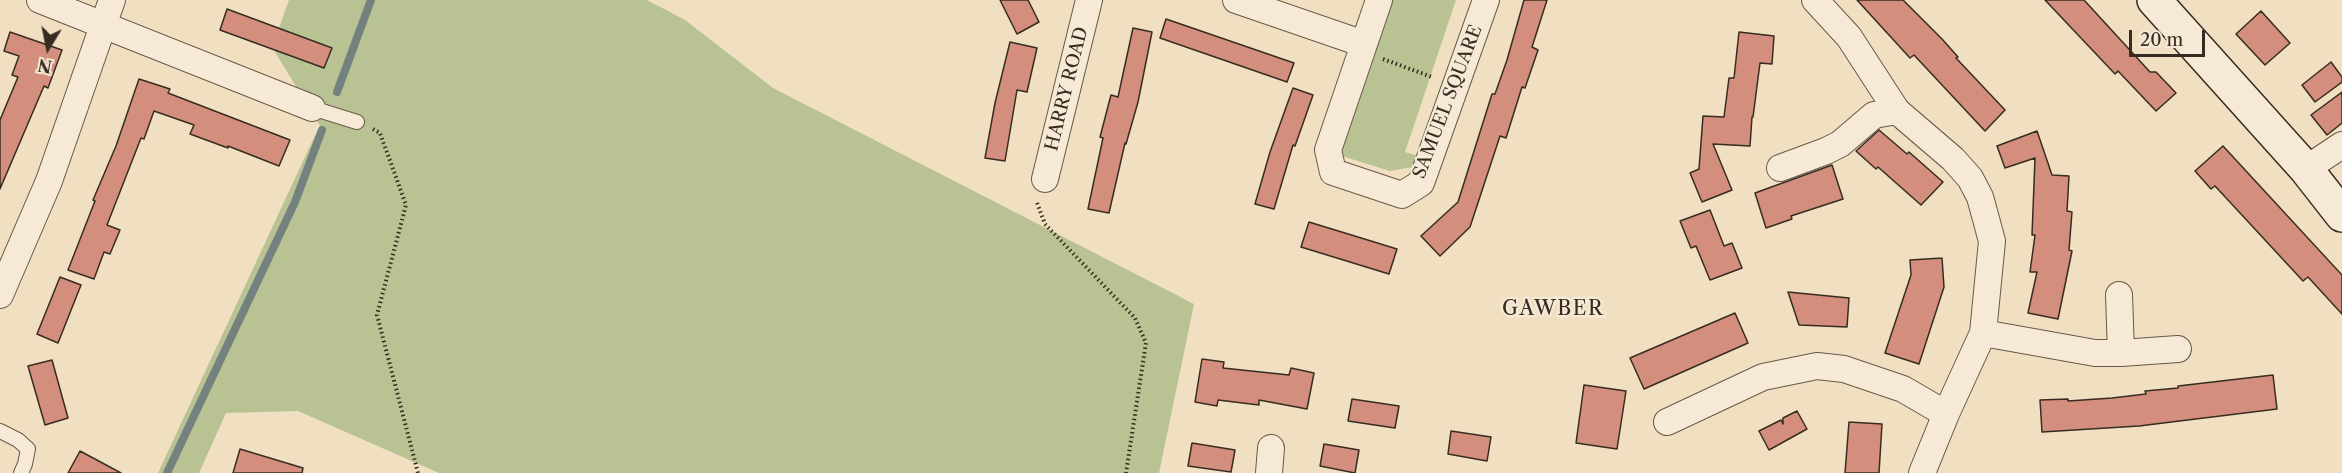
<!DOCTYPE html>
<style>
body{margin:0}
#map{position:relative;width:2342px;height:473px;overflow:hidden;background:#f1dfc1;font-family:"Libre Caslon Text",serif}
canvas{display:block}
.north{position:absolute;left:18px;top:18px;width:60px;height:60px;-webkit-text-stroke:4px #f6ead7;paint-order:stroke;rotate:190deg;font-size:16px;font-weight:700;line-height:24px;text-align:center;color:#372c21}
.north::after{content:'';display:block;margin:auto;width:21px;height:27px;background:#372c21;clip-path:polygon(50% 0,100% 100%,50% 72%,0 100%)}
.scale{position:absolute;left:2129px;top:30px;width:76px;height:27px;box-sizing:border-box;border:3px solid #372c21;border-top:0;padding-left:8px;font-size:18px;line-height:21px;white-space:nowrap;color:#372c21;-webkit-text-stroke:4px #f6ead7;paint-order:stroke}
</style>
<div id="map">
<canvas width="2342" height="473"></canvas>
<div class="north">N</div>
<div class="scale">20 m</div>
</div>
<script>
const context = document.querySelector('canvas').getContext('2d');
context.lineJoin = 'round';
function fillPath(path, color) { context.fillStyle = color; context.fill(path, 'evenodd'); }
const shape = rows => new Path2D(rows.map(r => 'M' + r).join(''));
function strokePath(path, color, width, dash) { context.strokeStyle = color; context.lineWidth = width; context.lineCap = dash ? 'butt' : 'round'; context.setLineDash(dash || []); context.stroke(path); }
function label(font, color, halo, rows, align = 'center') {
  context.font = font + ' "Libre Caslon Text",serif'; context.lineWidth = 4.5; context.setLineDash([]); context.textBaseline = 'middle'; context.strokeStyle = halo; context.fillStyle = color; for (const [text, x, y, turn = 0] of rows) {
    context.save(); context.translate(x, y); context.rotate((+turn || 0) * Math.PI / 180); context.textAlign = isNaN(turn) ? turn : align; if (halo) context.strokeText(text, 0, 0); context.fillText(text, 0, 0); context.restore();
  }
}
fillPath(shape([
 [289,0,647,0,685,20,773,88,1194,304,1159,473,439,473,298,411,226,413,199,473,158,473,311,144,319,128,322,129,272,47],
 [1389,0,1456,0,1405,152,1418,156,1413,167,1390,171,1342,156,1339,146]
]), '#b9c293');
strokePath(shape([
 [337,92,371,0],
 [167,473,295,202,322,130]
]), '#75817f', 8);
const building = shape([
 [1000,0,1028,0,1039,22,1017,34,1000,0],
 [1524,0,1547,0,1532,47,1538,50,1525,88,1522,87,1506,138,1500,136,1470,227,1440,256,1421,236,1458,202,1492,94,1495,94,1507,60,1524,0],
 [1857,0,1903,0,1942,39,1958,57,1956,58,2005,110,1985,131,1914,55,1910,58,1857,0],
 [2045,0,2084,0,2150,72,2156,72,2176,93,2156,111,2118,71,2115,74,2045,0],
 [227,9,332,48,324,68,220,30,227,9],
 [2261,11,2290,43,2265,65,2236,34,2261,11],
 [1166,19,1294,63,1287,82,1160,38,1166,19],
 [1133,28,1152,32,1138,102,1126,144,1125,143,1109,213,1088,209,1103,138,1100,137,1111,95,1118,97,1133,28],
 [10,32,62,50,48,88,44,86,0,189,0,120,18,77,12,75,19,56,4,51,10,32],
 [1739,32,1774,36,1772,64,1760,63,1753,117,1752,117,1750,146,1713,144,1732,190,1702,202,1690,173,1699,169,1703,116,1724,117,1729,78,1734,78,1739,32],
 [1010,42,1037,48,1027,92,1017,90,1005,161,985,158,995,103,1010,42],
 [2331,62,2342,77,2342,82,2315,102,2302,85,2331,62],
 [139,79,170,89,168,93,290,140,279,166,228,146,228,148,190,134,194,125,154,111,144,139,141,138,107,225,120,230,110,254,104,252,94,279,68,270,95,201,93,200,116,146,139,79],
 [1293,88,1313,95,1295,146,1293,145,1274,209,1255,204,1270,152,1293,88],
 [2342,92,2342,123,2327,135,2311,115,2342,92],
 [1879,130,1907,154,1909,152,1943,182,1921,205,1878,167,1876,169,1856,151,1879,130],
 [2037,131,2052,175,2069,176,2067,211,2072,212,2069,250,2072,251,2058,319,2028,313,2037,272,2030,272,2035,235,2032,235,2035,158,2005,168,1997,146,2037,131],
 [2223,146,2342,275,2342,314,2308,277,2303,281,2215,186,2211,189,2195,171,2223,146],
 [1832,165,1843,199,1791,216,1792,219,1766,228,1755,193,1832,165],
 [1710,210,1724,246,1732,243,1742,268,1710,280,1696,246,1691,248,1680,221,1710,210],
 [1309,222,1397,249,1389,274,1301,247,1309,222],
 [1942,258,1944,287,1919,364,1885,353,1911,275,1910,260,1942,258],
 [60,277,81,285,58,343,37,334,60,277],
 [1788,292,1849,298,1847,327,1799,325,1788,292],
 [1735,313,1748,343,1644,389,1630,358,1735,313],
 [1202,359,1224,362,1223,368,1289,375,1291,368,1314,373,1307,409,1259,400,1259,405,1218,400,1217,406,1195,402,1202,359],
 [52,360,68,418,45,425,28,366,52,360],
 [2273,375,2277,409,2139,426,2042,432,2040,400,2068,399,2068,401,2112,398,2146,394,2145,391,2178,388,2178,386,2273,375],
 [1584,385,1626,391,1617,449,1576,443,1584,385],
 [1352,399,1399,406,1395,428,1348,421,1352,399],
 [1797,411,1807,429,1769,450,1759,431,1781,420,1783,424,1783,418,1797,411],
 [1849,422,1882,424,1879,473,1845,473,1849,422],
 [1451,431,1491,437,1487,461,1448,454,1451,431],
 [1192,443,1235,450,1231,472,1188,466,1192,443],
 [1324,444,1359,450,1355,473,1320,466,1324,444],
 [240,449,303,468,302,473,233,473,240,449],
 [80,451,121,473,68,473,80,451]
]);
fillPath(building, '#d38e7e');
strokePath(building, '#372c21', 1.5);
const lane = shape([
 [312,108,357,122],
 [0,431,18,440,28,449,25,464,21,473]
]);
const street = shape([
 [40,0,312,108],
 [1236,0,1364,44],
 [1379,0,1328,150,1333,172,1402,195,1421,183,1486,0],
 [1815,0,1849,37,1897,111],
 [1780,168,1826,151,1840,144,1874,115,1897,111,1953,159,1970,178,1980,197,1992,241,1983,333,1946,414,1922,473],
 [2306,169,2342,145],
 [1045,179,1089,0],
 [0,295,49,181,112,0],
 [1983,333,2095,353,2121,353,2119,295],
 [2121,353,2178,349],
 [1667,422,1763,377,1817,366,1844,369,1903,389,1946,414],
 [1269,473,1271,448]
]);
const secondary = shape([
 [2154,0,2306,169,2342,215]
]);
strokePath(lane, '#665949', 16);
strokePath(street, '#665949', 28);
strokePath(secondary, '#372c21', 36);
strokePath(shape([
 [1383,59,1432,77],
 [373,129,380,133,406,205,377,315,418,473],
 [1037,203,1045,224,1135,318,1146,343,1126,473]
]), '#372c21', 4, [1.5, 3]);
strokePath(lane, '#f6ead7', 14);
strokePath(street, '#f6ead7', 26);
strokePath(secondary, '#f6ead7', 33);
label('18px', '#372c21', '#f6ead7', [
 ["HARRY ROAD",1067,89,-76],
 ["SAMUEL SQUARE",1448,102,-69]
]);
context.letterSpacing = '1.5px';
label('20px', '#372c21', '#f6ead7', [
 ["GAWBER",1553,309]
]);
context.letterSpacing = '0px';
</script>
